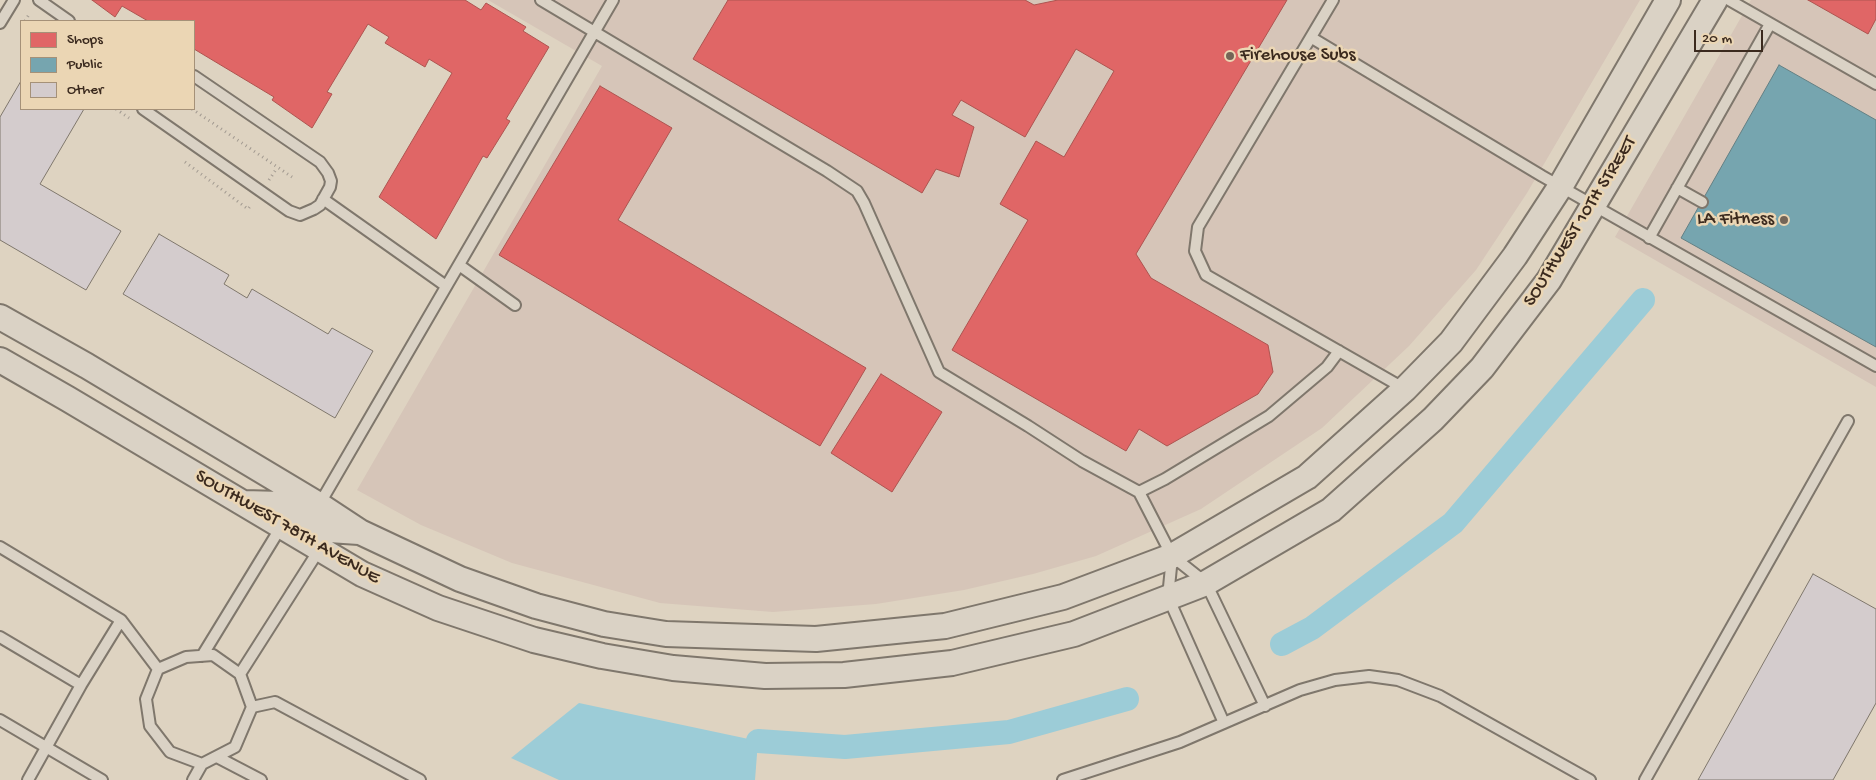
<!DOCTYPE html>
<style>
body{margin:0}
#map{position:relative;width:1876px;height:780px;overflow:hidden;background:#ded3c1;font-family:"Gochi Hand",sans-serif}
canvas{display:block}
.legend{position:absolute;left:20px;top:20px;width:175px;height:90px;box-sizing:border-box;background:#ebd6b4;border:1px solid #a59178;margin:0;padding:6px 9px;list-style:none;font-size:15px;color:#3b2a1e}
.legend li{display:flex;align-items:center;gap:10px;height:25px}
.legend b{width:25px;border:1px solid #a59178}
.scale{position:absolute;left:1694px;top:30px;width:69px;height:22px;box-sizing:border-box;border:2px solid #3b2a1e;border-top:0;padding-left:6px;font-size:15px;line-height:18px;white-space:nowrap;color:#3b2a1e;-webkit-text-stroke:4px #ebd6b4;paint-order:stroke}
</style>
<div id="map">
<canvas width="1876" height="780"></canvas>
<ul class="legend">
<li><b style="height:14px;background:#e06666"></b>Shops</li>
<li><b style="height:14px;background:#76a5af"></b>Public</li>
<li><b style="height:14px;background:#d4cccd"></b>Other</li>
</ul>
<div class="scale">20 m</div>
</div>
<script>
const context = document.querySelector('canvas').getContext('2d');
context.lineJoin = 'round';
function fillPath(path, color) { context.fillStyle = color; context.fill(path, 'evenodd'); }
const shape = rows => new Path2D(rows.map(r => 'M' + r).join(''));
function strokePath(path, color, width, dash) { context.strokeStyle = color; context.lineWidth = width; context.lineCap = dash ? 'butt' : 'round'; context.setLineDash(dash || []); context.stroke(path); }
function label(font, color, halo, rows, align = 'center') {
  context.font = font + ' "Gochi Hand",sans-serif'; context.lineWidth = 5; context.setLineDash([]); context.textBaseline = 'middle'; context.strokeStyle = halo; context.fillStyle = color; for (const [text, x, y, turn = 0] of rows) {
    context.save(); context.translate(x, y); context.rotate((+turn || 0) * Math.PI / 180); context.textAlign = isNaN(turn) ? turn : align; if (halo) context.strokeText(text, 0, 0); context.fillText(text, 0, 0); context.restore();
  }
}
fillPath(shape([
 [488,0,1640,0,1527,193,1476,270,1409,346,1322,428,1201,509,1096,556,1033,574,964,590,876,604,773,612,660,603,512,563,421,525,357,490,602,66],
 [1751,0,1876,0,1876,387,1615,237]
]), '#d6c5b8');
fillPath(shape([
 [579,703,758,741,755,780,559,780,511,758]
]), '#9cccd7');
const shops = shape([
 [92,0,465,0,481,10,486,3,526,27,523,31,549,47,506,119,510,121,487,158,483,156,436,239,379,197,452,73,429,59,425,67,385,43,389,37,368,24,327,92,332,94,312,128,272,100,274,97,194,49,194,21,148,21,122,6,115,17,92,0],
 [728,0,1025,0,1034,5,1058,0,1287,0,1136,254,1151,278,1268,345,1273,372,1258,394,1167,446,1139,429,1126,451,952,350,1028,220,1000,204,1036,141,1064,157,1114,71,1076,49,1025,137,961,100,952,115,974,127,959,177,936,169,922,193,693,59,728,0],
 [1808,0,1876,0,1876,19,1868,34,1808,0],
 [600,86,672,128,618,220,866,368,820,446,499,255,600,86],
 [881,374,942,412,892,492,831,453,881,374]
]);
fillPath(shops, '#e06666');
strokePath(shops, '#ae5450', 1);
const public = shape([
 [1779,65,1876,120,1876,347,1681,238,1779,65]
]);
fillPath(public, '#76a5af');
strokePath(public, '#648084', 1);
strokePath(shape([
 [1282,644,1312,628,1453,523,1643,300],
 [758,741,845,747,1009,732,1127,699]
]), '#9cccd7', 24);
const building = shape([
 [21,81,21,109,84,109,40,184,121,231,86,290,0,240,0,117,21,81],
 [159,234,229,275,224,284,247,298,252,289,328,334,332,328,373,351,335,418,123,294,159,234],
 [1813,574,1876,609,1876,703,1833,780,1698,780,1813,574]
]);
fillPath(building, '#d4cccd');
strokePath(building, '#7f776c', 1);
const service = shape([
 [39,0,69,21],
 [541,0,827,171,857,191,864,203,939,372,1028,426,1082,461,1139,492,1172,556,1206,583,1265,706],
 [1333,0,1198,227,1195,251,1206,275,1405,389],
 [1729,0,1876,84],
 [0,23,14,0],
 [1312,38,1542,176,1876,366],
 [143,109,289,211,300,215,314,209,320,205,330,187,331,181,328,173,320,162,194,76],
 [1677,188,1702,202],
 [323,199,446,286],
 [1649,238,1770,24],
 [459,265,515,305],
 [1139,492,1165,479,1269,416,1327,367,1339,351],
 [319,505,613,0],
 [0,547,121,620,81,685,0,637],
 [1172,557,1168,597,1224,723],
 [121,620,158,669,146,699,150,726,170,752,202,764,235,747,252,707,240,674,213,655,186,657,158,669],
 [202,656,281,527],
 [240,674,319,550],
 [252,707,275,702,420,780],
 [0,720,102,780],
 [217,757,261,780],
 [28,780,81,685],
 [193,780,202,764],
 [1063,780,1180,742,1300,690,1335,680,1369,676,1398,680,1440,696,1590,780],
 [1645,780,1848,421]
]);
const tertiary = shape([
 [0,317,87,366,319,505,360,532,460,579,536,606,604,624,666,634,816,639,945,626,1063,597,1172,556,1307,477,1405,389,1451,342,1515,256,1560,187,1668,0],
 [0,360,68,399,362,574,438,608,534,640,602,656,673,668,765,676,844,675,952,663,1074,634,1206,583,1331,510,1433,419,1482,368,1549,280,1715,0],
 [244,503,318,505],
 [285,527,359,532]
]);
strokePath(service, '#7f776c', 14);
strokePath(tertiary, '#7f776c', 28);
strokePath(shape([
 [25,21,30,13],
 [116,109,129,118],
 [192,109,292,177],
 [185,162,248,209,252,204],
 [269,180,277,168]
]), '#a19990', 3, [1, 4]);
strokePath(service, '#dad2c5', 10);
strokePath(tertiary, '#dad2c5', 24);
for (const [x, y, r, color] of [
 [1230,56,5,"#746557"],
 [1784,220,5,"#746557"]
]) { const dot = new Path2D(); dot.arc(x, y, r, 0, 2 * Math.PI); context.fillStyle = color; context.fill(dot); strokePath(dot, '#ebd6b4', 2); }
label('19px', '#3b2a1e', '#ebd6b4', [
 ["Firehouse Subs",1240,56],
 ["LA Fitness",1774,220,"right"]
], 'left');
label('19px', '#3b2a1e', '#ebd6b4', [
 ["SOUTHWEST 10TH STREET",1581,222,-58],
 ["SOUTHWEST 78TH AVENUE",287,528,30]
]);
</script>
